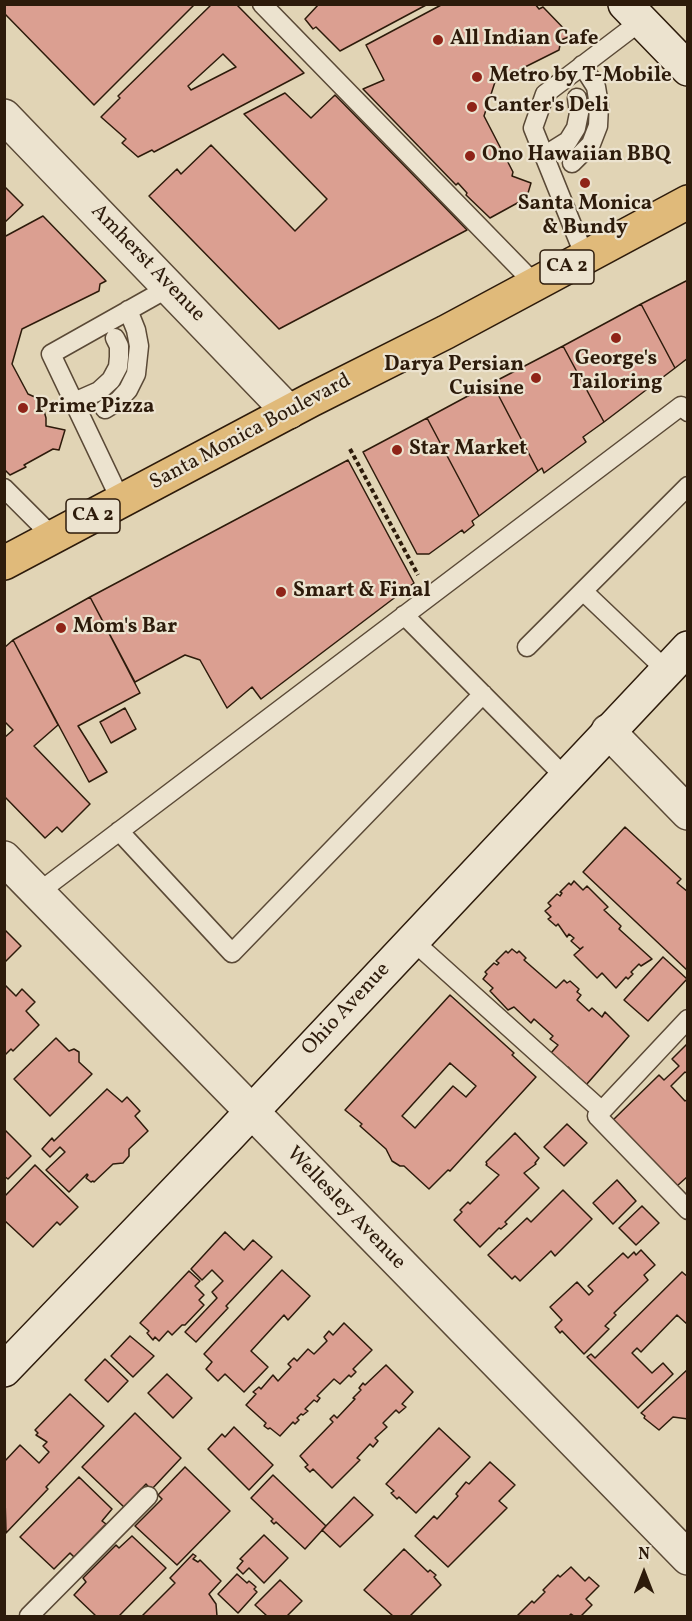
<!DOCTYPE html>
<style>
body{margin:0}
#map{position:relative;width:692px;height:1621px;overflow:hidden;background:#e1d4b5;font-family:Vollkorn,serif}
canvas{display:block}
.frame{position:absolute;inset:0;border:6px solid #2d1b0b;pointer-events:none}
.north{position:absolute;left:614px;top:1543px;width:60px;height:60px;-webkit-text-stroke:4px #ece3cf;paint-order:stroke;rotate:0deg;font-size:16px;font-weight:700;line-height:24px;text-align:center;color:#2d1b0b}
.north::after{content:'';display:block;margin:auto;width:21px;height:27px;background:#2d1b0b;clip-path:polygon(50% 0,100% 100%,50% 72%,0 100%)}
</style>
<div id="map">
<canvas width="692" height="1621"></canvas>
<div class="frame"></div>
<div class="north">N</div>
</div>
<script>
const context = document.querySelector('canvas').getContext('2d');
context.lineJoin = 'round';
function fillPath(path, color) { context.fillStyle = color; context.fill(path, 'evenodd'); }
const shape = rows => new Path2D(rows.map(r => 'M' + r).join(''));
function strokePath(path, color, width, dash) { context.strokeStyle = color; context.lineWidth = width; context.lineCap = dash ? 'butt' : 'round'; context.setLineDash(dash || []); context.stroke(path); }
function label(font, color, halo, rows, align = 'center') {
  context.font = font + ' Vollkorn,serif'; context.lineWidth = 4.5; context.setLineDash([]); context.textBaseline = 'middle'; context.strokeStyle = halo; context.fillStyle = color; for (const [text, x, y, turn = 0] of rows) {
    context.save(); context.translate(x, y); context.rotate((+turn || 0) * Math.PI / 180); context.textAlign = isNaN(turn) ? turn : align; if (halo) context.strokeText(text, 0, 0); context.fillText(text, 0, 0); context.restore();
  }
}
const building = shape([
 [4,4,195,4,94,105,4,13,4,4],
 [212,4,236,4,304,73,154,152,152,150,138,157,122,143,126,139,101,117,120,98,118,96,212,4],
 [223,54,236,67,191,90,188,86,223,54],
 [319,4,428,4,340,51,316,27,313,29,305,19,319,4],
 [443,4,535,4,539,9,543,7,571,36,561,40,559,50,495,82,484,116,513,172,512,176,531,183,525,203,521,201,490,218,466,195,467,193,458,183,456,185,363,89,384,80,366,45,443,4],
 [285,93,311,118,335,95,467,230,279,329,149,196,177,169,181,174,211,145,295,231,327,199,244,114,285,93],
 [4,186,23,205,4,223,4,186],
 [43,216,106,281,100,284,99,291,22,329,12,364,28,394,37,398,43,407,46,418,46,426,65,430,59,450,53,449,24,465,26,467,10,475,4,469,4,237,43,216],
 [688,280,688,358,675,368,641,304,688,280],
 [641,304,675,368,604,422,563,346,641,304],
 [563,346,604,422,583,437,586,442,544,473,542,468,538,471,492,383,563,346],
 [492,383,538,471,479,516,427,418,492,383],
 [427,418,479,516,472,521,474,525,464,533,462,530,429,554,417,554,363,452,427,418],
 [348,460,414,583,261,699,252,687,227,708,200,660,185,655,135,682,90,597,348,460],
 [90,597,140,693,78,726,107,772,89,782,13,640,90,597],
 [13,640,58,725,34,746,90,804,62,832,57,827,45,838,4,796,4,738,13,730,4,721,4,648,13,640],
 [125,708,136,729,111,743,100,722,125,708],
 [625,827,681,879,677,883,688,892,688,971,583,872,625,827],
 [574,881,583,890,587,886,608,907,604,910,621,926,619,929,652,959,641,966,639,964,631,972,633,974,628,979,626,977,616,988,602,973,597,978,574,955,583,947,580,949,571,941,574,938,569,934,567,937,558,924,556,926,548,919,551,917,545,911,551,906,548,903,557,894,560,896,562,893,560,892,569,883,571,885,574,881],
 [4,929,21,946,4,963,4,929],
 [512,949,517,953,519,951,526,958,524,960,556,988,564,980,567,983,570,981,579,989,577,992,581,995,577,1000,589,1011,592,1008,602,1017,605,1012,629,1036,586,1085,574,1077,576,1075,568,1067,566,1070,552,1057,554,1055,551,1053,558,1045,550,1039,553,1036,534,1019,531,1023,514,1007,508,1010,490,991,493,988,483,979,487,974,485,972,494,963,497,965,499,963,496,961,506,951,508,953,512,949],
 [663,957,687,979,648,1021,624,1000,663,957],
 [4,984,16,996,22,989,35,1002,26,1011,39,1025,13,1051,11,1049,4,1056,4,984],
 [450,995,514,1053,512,1055,536,1077,450,1171,448,1170,429,1189,404,1166,400,1166,392,1161,386,1149,360,1126,362,1124,345,1110,450,995],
 [450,1063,476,1086,466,1097,453,1086,415,1128,402,1116,450,1063],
 [56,1038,69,1051,74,1049,79,1052,79,1062,92,1074,50,1116,14,1079,56,1038],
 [688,1043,688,1074,685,1072,671,1086,685,1101,688,1099,688,1176,677,1186,613,1120,659,1075,664,1080,679,1066,672,1059,688,1043],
 [107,1089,122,1102,127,1097,140,1111,135,1116,148,1131,129,1149,129,1156,123,1163,113,1164,94,1182,93,1181,91,1182,86,1178,88,1175,87,1174,69,1192,46,1170,65,1152,60,1147,50,1157,42,1149,52,1138,54,1141,107,1089],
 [567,1124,587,1143,564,1166,544,1147,567,1124],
 [4,1129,31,1156,8,1179,4,1176,4,1129],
 [515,1133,539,1158,535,1163,536,1164,524,1173,539,1188,505,1222,507,1224,501,1229,499,1228,480,1247,454,1220,462,1212,460,1210,468,1202,470,1204,499,1175,486,1165,487,1164,486,1162,515,1133],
 [35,1165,78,1207,60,1225,57,1222,33,1247,4,1220,4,1197,35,1165],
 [617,1180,636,1201,613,1224,593,1203,617,1180],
 [563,1190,592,1219,555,1256,551,1251,520,1281,515,1276,512,1279,488,1255,527,1218,531,1222,563,1190],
 [642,1206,659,1223,636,1245,619,1228,642,1206],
 [225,1232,244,1250,253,1240,272,1257,226,1306,228,1308,196,1342,185,1332,217,1298,212,1292,223,1281,212,1270,202,1280,191,1269,225,1232],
 [641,1250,655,1265,644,1275,648,1280,614,1313,616,1315,605,1326,609,1329,584,1354,562,1331,560,1333,555,1327,562,1320,550,1307,577,1282,589,1295,593,1291,588,1286,623,1253,628,1258,634,1252,636,1255,641,1250],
 [282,1270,310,1296,288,1320,284,1315,251,1351,268,1367,244,1392,225,1374,218,1381,206,1369,212,1362,204,1354,282,1270],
 [189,1271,200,1281,195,1286,204,1295,199,1300,204,1305,185,1325,182,1325,172,1335,168,1331,159,1341,155,1337,153,1340,147,1333,149,1331,140,1323,189,1271],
 [682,1272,688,1277,688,1325,677,1315,641,1352,637,1348,632,1353,652,1373,663,1363,673,1374,638,1408,587,1357,591,1354,595,1358,682,1272],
 [344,1323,372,1350,353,1369,356,1372,351,1377,349,1375,340,1384,334,1379,317,1396,320,1398,317,1402,314,1400,305,1409,308,1411,303,1415,301,1414,297,1418,299,1420,295,1424,293,1422,280,1436,270,1428,268,1429,264,1426,266,1423,246,1405,256,1394,253,1392,259,1387,261,1389,273,1375,278,1381,291,1367,288,1364,294,1358,297,1361,308,1349,314,1354,327,1341,324,1337,329,1331,333,1335,344,1323],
 [130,1336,154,1356,133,1377,111,1356,130,1336],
 [105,1359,128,1381,108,1402,85,1380,105,1359],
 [386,1365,413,1392,402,1404,406,1407,399,1413,396,1410,383,1423,387,1427,375,1438,378,1441,373,1447,370,1444,357,1458,360,1460,332,1488,313,1469,310,1472,305,1467,308,1465,300,1456,333,1422,330,1419,334,1415,337,1418,355,1399,353,1398,361,1390,359,1388,363,1383,365,1385,386,1365],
 [688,1369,688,1419,673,1417,659,1430,644,1418,645,1416,641,1413,688,1369],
 [167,1374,192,1398,173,1418,148,1393,167,1374],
 [70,1394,104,1426,46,1487,48,1489,6,1533,4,1462,20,1445,39,1463,49,1452,43,1446,47,1442,36,1435,38,1433,35,1430,70,1394],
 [135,1413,181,1458,151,1490,146,1484,124,1507,82,1467,135,1413],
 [234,1427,273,1465,249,1490,208,1449,222,1434,225,1437,234,1427],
 [439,1428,470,1457,416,1513,399,1497,397,1499,391,1493,394,1491,386,1484,439,1428],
 [490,1462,515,1485,499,1501,507,1508,448,1567,415,1536,434,1516,437,1519,458,1496,456,1494,466,1482,469,1484,490,1462],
 [185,1467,230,1511,177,1565,135,1526,162,1499,158,1495,185,1467],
 [273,1475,326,1526,305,1549,276,1522,274,1524,271,1521,273,1519,251,1498,273,1475],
 [79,1477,112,1509,102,1521,106,1524,74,1557,70,1553,54,1569,20,1537,79,1477],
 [354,1497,373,1515,340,1547,322,1530,354,1497],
 [264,1535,288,1558,264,1583,249,1568,243,1574,237,1568,243,1561,240,1559,264,1535],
 [132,1536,166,1568,119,1616,96,1616,74,1595,86,1582,83,1578,116,1545,119,1548,132,1536],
 [404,1549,428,1572,430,1570,436,1575,434,1577,441,1585,410,1616,393,1616,364,1590,404,1549],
 [193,1554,196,1556,193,1559,198,1562,200,1560,221,1581,209,1594,216,1604,217,1616,142,1616,175,1583,170,1578,193,1554],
 [571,1567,585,1581,589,1577,599,1586,586,1599,592,1605,581,1616,574,1616,571,1614,569,1616,517,1616,532,1601,534,1603,545,1592,543,1590,558,1575,560,1577,571,1567],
 [237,1574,247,1583,249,1581,256,1587,254,1589,257,1592,238,1613,218,1594,237,1574],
 [280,1580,302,1601,287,1616,267,1616,255,1605,280,1580]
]);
fillPath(building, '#db9f91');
strokePath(building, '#2d1b0b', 1.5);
const lane = shape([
 [262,4,535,284],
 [544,156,568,141,576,128,579,113,577,98],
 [572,163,591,144,598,126,599,105,596,87,582,65],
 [585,257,533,128,545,94,641,21],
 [74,402,99,391,111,380,118,367,119,357,119,346,115,338],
 [105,409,118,401,128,390,136,374,139,346,136,330,128,310],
 [4,488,53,537],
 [121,501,51,354,170,287],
 [583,591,688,486],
 [404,615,565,777],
 [527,647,583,591,666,670],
 [119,831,232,953,483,694],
 [39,892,681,406,688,412],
 [412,940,602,1111],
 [688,1019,597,1116,688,1210],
 [29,1616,148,1496]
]);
const street = shape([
 [4,116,289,412],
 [608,731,688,813],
 [4,858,688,1558]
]);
const secondary = shape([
 [625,4,688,69],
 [4,1370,226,1139,688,648]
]);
const primary = shape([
 [4,563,311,400,446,332,688,202]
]);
strokePath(lane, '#5a4936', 21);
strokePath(street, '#5a4936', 36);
strokePath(secondary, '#2d1b0b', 36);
strokePath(primary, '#2d1b0b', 36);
strokePath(shape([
 [350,449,418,575]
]), '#2d1b0b', 4, [4.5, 3]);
strokePath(lane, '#ece3cf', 18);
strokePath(street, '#ece3cf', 33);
strokePath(secondary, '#ece3cf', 33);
strokePath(primary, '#e0ba7a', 33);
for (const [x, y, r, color] of [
 [438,40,6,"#8f2418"],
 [477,77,6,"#8f2418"],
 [472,107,6,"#8f2418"],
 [470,156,6,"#8f2418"],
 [585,183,6,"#8f2418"],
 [616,338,6,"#8f2418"],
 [536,378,6,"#8f2418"],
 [23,408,6,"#8f2418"],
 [397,450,6,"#8f2418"],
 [281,592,6,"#8f2418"],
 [61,628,6,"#8f2418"]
]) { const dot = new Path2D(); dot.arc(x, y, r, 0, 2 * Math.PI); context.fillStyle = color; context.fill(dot); strokePath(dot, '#ece3cf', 2); }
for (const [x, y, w] of [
 [567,267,54],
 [93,516,54]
]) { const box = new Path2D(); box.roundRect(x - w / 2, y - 17, w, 34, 4.5); context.fillStyle = '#ece3cf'; context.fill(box); strokePath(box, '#2d1b0b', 1.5); }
label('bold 20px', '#2d1b0b', null, [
 ["CA 2",567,267],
 ["CA 2",93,516]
]);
label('bold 21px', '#2d1b0b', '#ece3cf', [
 ["All Indian Cafe",450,40],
 ["Metro by T-Mobile",489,77],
 ["Canter's Deli",484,107],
 ["Ono Hawaiian BBQ",482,156],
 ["Santa Monica",585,205,"center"],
 ["& Bundy",585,229,"center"],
 ["George's",616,360,"center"],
 ["Tailoring",616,384,"center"],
 ["Darya Persian",524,366,"right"],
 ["Cuisine",524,390,"right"],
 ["Prime Pizza",35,408],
 ["Star Market",409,450],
 ["Smart & Final",293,592],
 ["Mom's Bar",73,628]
], 'left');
label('21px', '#2d1b0b', '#ece3cf', [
 ["Amherst Avenue",147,264,46],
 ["Santa Monica Boulevard",251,433,-28],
 ["Ohio Avenue",347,1010,-47],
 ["Wellesley Avenue",345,1209,46]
]);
</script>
